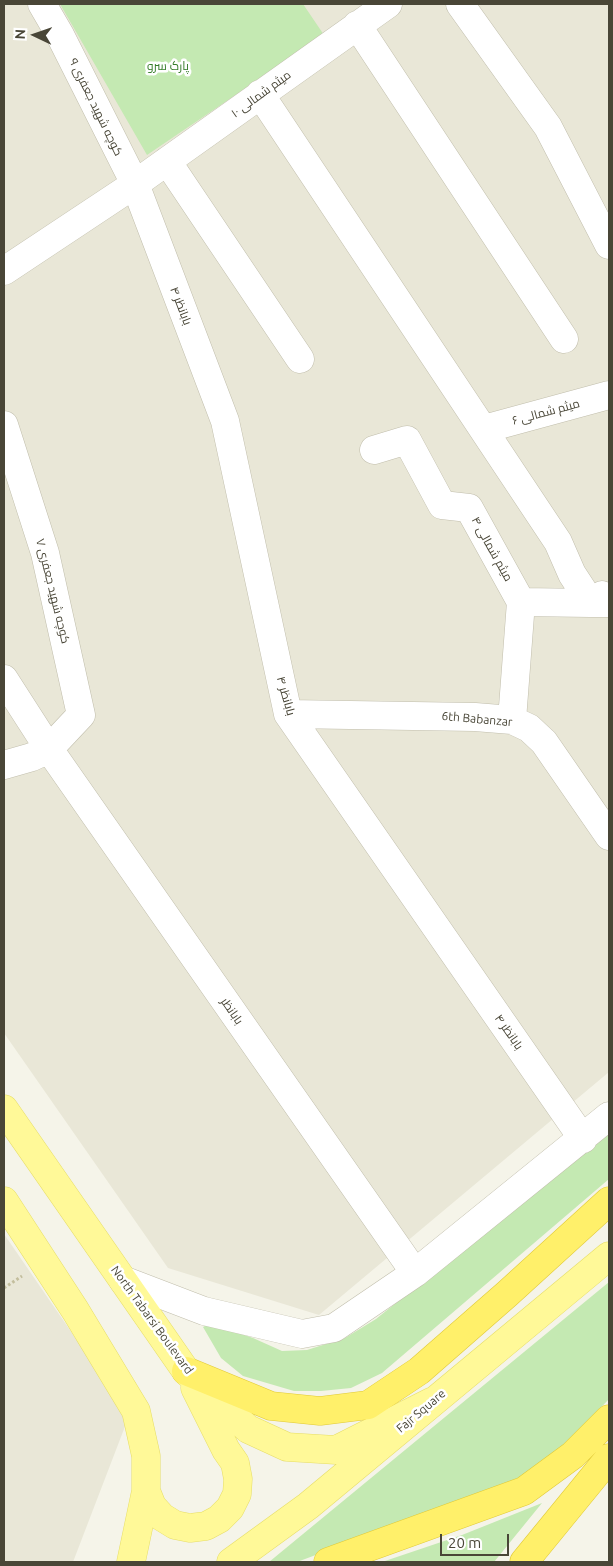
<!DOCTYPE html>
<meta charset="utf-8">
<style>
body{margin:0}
#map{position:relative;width:613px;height:1566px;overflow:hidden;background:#f5f4e9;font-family:Ubuntu,sans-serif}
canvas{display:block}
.frame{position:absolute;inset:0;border:5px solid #494637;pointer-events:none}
.north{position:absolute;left:10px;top:10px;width:50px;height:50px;-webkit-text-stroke:4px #fff;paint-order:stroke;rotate:273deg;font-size:14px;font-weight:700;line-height:20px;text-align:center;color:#494637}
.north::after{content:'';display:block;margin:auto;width:18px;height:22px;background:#494637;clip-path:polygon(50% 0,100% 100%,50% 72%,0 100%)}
.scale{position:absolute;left:440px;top:1534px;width:69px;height:22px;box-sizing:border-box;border:2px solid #494637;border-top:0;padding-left:6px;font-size:15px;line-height:18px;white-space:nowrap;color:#494637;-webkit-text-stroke:4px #fff;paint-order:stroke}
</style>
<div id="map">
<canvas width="613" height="1566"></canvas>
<div class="frame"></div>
<div class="north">N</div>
<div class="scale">20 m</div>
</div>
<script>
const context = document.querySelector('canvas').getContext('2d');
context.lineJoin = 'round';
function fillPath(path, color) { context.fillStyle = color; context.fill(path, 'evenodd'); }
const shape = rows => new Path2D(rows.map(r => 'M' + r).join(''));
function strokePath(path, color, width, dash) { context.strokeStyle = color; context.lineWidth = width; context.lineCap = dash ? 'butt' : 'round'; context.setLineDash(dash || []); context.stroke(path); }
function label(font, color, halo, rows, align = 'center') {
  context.font = font + ' Ubuntu,Cairo,sans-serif'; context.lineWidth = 5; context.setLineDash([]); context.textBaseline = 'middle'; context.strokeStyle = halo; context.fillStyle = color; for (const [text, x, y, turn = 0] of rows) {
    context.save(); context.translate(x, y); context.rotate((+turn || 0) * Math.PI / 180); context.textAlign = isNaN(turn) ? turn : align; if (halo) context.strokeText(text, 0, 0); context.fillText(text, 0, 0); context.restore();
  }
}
fillPath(shape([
 [4,4,609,4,609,1072,319,1315,168,1268,4,1033],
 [4,1234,129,1416,73,1562,4,1562]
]), '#e9e7d7');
fillPath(shape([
 [60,4,303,4,324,35,147,155],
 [609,1132,609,1179,382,1373,351,1388,321,1391,294,1391,243,1376,221,1358,203,1327,210,1323,253,1338,282,1351,307,1350,345,1338,376,1319],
 [609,1282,609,1399,564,1447,524,1476,455,1503,297,1562,269,1562],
 [542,1503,494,1562,382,1562,462,1535]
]), '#c4e9b2');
const minor = shape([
 [42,4,60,35,135,184,225,421,288,714,583,1139],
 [460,4,548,127,609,245],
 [357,25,564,339],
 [260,94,558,542,572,574,591,603,609,603],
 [167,161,300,359],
 [4,271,135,184,388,4],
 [4,425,45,553,81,715,49,749,32,757,4,765],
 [484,429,609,395],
 [374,450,407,440,442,505,469,508,521,602,591,603,602,595],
 [4,679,49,749,415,1273],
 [288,714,475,717,512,720,529,728,544,742,609,836],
 [512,720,521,602],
 [123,1280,204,1311,302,1334,334,1328,415,1273,609,1116]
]);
const major = shape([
 [4,1109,186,1371,248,1429,287,1447,336,1450,433,1401],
 [4,1201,75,1310,136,1411,146,1456,146,1491,131,1562],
 [146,1491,152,1506,162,1517,175,1525,190,1528,206,1526,219,1519,230,1508,237,1494,238,1479,235,1463,226,1450,195,1388],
 [231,1562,308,1506,609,1256]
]);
const highway = shape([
 [186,1371,271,1406,320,1411,368,1405,419,1371,507,1294,609,1201],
 [328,1562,524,1491,573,1455,609,1419],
 [524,1562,609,1458]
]);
strokePath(minor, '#c1beac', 29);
strokePath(major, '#e6dd67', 29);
strokePath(highway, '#e0c938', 29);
strokePath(shape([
 [4,1288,22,1276]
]), '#c3be9d', 3, [2.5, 2.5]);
strokePath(minor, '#fff', 28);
strokePath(major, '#fff998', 28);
strokePath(highway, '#fff06a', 28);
label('12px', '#357c29', '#fff', [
 ["پارک سرو",168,66]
]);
label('12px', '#494637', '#fff', [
 ["میثم شمالی ۱۰",261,94,-36],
 ["کوچه شهید جعفری ۹",96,107,64],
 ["بابانظر ۴",181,306,69],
 ["میثم شمالی ۶",546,412,-15],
 ["میثم شمالی ۴",492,549,61],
 ["کوچه شهید جعفری ۷",53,591,76],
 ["بابانظر ۴",286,696,74],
 ["6th Babanzar",477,719,5],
 ["بابانظر",232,1011,55],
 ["بابانظر ۴",509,1032,55],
 ["North Tabarsi Boulevard",152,1320,54],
 ["Fajr Square",421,1411,-40]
]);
</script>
